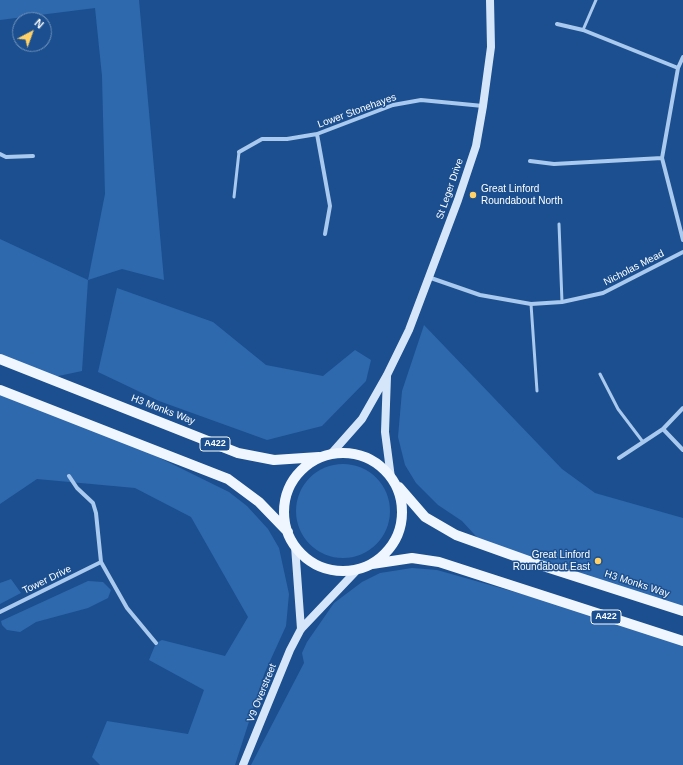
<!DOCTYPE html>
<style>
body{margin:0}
#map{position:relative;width:683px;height:765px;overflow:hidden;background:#1b4f8f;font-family:Arial,sans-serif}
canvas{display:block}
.north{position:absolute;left:12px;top:12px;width:40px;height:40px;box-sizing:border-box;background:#1b4f8f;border:1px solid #7695bc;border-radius:50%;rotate:41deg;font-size:11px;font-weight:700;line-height:16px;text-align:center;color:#fff}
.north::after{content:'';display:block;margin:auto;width:14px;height:18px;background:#ffd166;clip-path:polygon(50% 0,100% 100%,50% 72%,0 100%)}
</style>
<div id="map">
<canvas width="683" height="765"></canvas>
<div class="north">N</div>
</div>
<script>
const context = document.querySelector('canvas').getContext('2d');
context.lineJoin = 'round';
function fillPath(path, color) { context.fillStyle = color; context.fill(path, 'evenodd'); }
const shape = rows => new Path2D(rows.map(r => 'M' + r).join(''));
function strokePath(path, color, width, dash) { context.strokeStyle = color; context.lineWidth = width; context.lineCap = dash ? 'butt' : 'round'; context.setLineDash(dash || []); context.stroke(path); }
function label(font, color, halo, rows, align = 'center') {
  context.font = font + ' Arial,sans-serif'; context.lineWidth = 3; context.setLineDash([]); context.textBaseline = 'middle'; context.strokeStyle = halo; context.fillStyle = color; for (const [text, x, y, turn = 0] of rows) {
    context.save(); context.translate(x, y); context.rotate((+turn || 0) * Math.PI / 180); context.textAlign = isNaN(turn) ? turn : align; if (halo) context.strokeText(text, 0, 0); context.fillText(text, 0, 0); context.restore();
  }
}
fillPath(shape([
 [0,0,139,0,164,280,122,269,88,280,82,371,49,378,0,359,0,239,88,280,105,194,102,76,95,8,0,20],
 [117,288,213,322,266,365,323,376,355,350,371,360,366,381,322,426,267,440,159,401,98,372],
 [424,325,562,469,595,493,683,518,683,611,485,546,462,521,438,505,416,483,405,465,398,437,402,391],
 [0,390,107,432,229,492,247,506,268,529,279,548,289,594,286,626,265,672,235,765,100,765,92,757,107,721,188,734,204,690,149,660,156,643,162,640,225,656,248,617,191,517,135,488,37,479,0,504],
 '296 511a47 47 0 1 1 94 0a47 47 0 1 1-94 0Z',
 [412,568,437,570,628,624,683,641,683,765,251,765,304,663,302,653,307,642,334,603,362,582,380,573],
 [11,579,21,593,0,604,0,583],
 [88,581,103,582,111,590,108,598,88,608,36,622,20,632,7,630,2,625,1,621]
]), '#2e69ad');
strokePath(shape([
 [583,30,596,0],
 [234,197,239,152],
 [559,224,562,302],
 [531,304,537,391],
 [600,374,618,409,643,442]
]), '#a9c9ee', 3);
strokePath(shape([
 [557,24,583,30,678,68],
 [683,57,678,68,662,158,683,240],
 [317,134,330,206,325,234],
 [239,152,262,139,287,139,317,134,393,105,421,100,483,106],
 [0,154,6,157,33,156],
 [530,161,554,164,662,158],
 [428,277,480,295,531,304,562,302,603,293,683,252],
 [663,429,683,450],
 [619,458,663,429,683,408],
 [69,476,77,488,93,503,96,513,101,562,127,608,156,643],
 [0,612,101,562]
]), '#a9c9ee', 4);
strokePath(shape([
 [387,376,385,432,391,478],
 [331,454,362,419,387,375,409,330,458,200,476,146,483,106,491,47,490,0],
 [295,546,301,629],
 [243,765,290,650,301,629,358,569]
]), '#d6e6fa', 8);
strokePath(shape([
 [0,359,238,453,274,460,319,457],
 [0,390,228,479,259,502,288,532],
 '284 512a59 59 0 1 1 118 0a59 59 0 1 1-118 0Z',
 [399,487,425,517,456,535,537,564,683,611],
 [372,564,412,558,439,562,683,641]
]), '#f0f6ff', 10);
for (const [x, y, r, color] of [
 [473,195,4,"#ffd166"],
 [598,561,4,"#ffd166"]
]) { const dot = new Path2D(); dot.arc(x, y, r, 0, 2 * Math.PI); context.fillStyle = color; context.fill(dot); strokePath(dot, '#1b4f8f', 1.5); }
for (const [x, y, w] of [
 [215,444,30],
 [606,617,30]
]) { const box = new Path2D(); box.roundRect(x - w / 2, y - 7, w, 14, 3); context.fillStyle = '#1b4f8f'; context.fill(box); strokePath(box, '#fff', 1); }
label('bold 9px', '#fff', null, [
 ["A422",215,444],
 ["A422",606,617]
]);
label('10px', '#fff', '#1b4f8f', [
 ["Lower Stonehayes",357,111,-20],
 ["St Leger Drive",450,189,-71],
 ["Nicholas Mead",634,268,-27],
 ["H3 Monks Way",163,410,21],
 ["Tower Drive",47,580,-26],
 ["H3 Monks Way",637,584,18],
 ["V9 Overstreet",262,693,-68]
]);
label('10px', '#fff', '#1b4f8f', [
 ["Great Linford",481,189],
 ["Roundabout North",481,201],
 ["Great Linford",590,555,"right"],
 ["Roundabout East",590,567,"right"]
], 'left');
</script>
